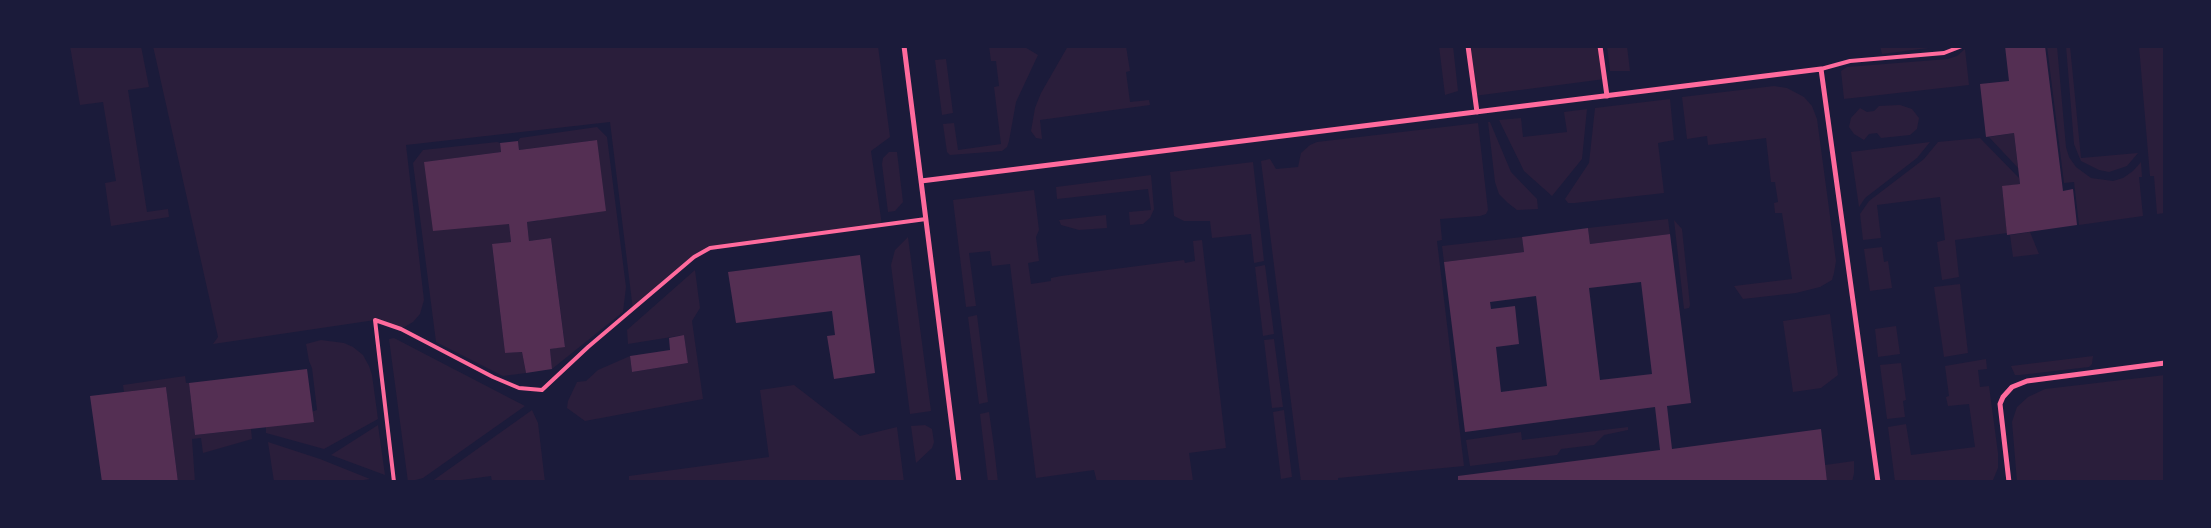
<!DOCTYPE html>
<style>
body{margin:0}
#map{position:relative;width:2211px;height:528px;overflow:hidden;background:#1b1b3a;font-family:"Varela Round",sans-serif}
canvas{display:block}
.frame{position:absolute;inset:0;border:48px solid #1b1b3a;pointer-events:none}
</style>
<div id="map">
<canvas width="2211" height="528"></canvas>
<div class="frame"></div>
</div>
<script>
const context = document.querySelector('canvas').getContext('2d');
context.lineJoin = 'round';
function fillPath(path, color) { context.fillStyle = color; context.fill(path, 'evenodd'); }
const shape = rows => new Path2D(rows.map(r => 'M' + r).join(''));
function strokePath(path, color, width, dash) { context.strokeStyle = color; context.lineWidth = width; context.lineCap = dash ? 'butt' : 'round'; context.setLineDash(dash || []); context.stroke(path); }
fillPath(shape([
 [70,46,141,46,149,87,128,90,147,212,168,209,169,217,111,226,105,183,116,181,103,102,80,105],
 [153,46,878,46,890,137,871,151,882,225,710,248,694,257,633,310,610,122,406,145,424,300,420,314,413,322,401,329,375,320,213,344,218,337],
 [989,46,1023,46,1038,55,1016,102,1009,141,1007,147,1002,151,950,155,947,152,943,124,954,123,958,150,1001,144,994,87,999,86,996,61,991,61],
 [1068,46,1126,46,1130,71,1126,72,1130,102,1149,100,1150,105,1040,120,1042,139,1036,138,1031,131,1035,108,1041,93],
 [1439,46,1453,46,1458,91,1445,95],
 [1468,46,1600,46,1605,79,1474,96],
 [1607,46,1627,46,1630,71,1610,71],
 [1880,46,1944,46,1882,54],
 [2047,46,2057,46,2066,147,2069,157,2076,167,2091,178,2113,181,2123,178,2133,171,2141,162,2142,177,2139,177,2143,216,2079,225,2074,182,2064,183],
 [2066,46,2070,46,2081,158,2138,153,2127,166,2109,172,2099,170,2081,161,2078,154,2074,144],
 [2139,46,2165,46,2165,213,2157,214,2154,176,2150,176],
 [1965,49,1969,85,1844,99,1841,71,1847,67,1948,59,1957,56],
 [946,59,953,113,942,115,935,60],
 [1774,86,1787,88,1804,97,1812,106,1817,119,1836,261,1834,273,1832,280,1820,287,1796,293,1743,299,1734,286,1792,279,1782,213,1775,213,1774,203,1778,202,1775,182,1771,182,1766,138,1708,145,1707,136,1687,139,1682,97],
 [1670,99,1674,140,1658,143,1664,193,1575,203,1568,203,1565,199,1589,163,1595,108],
 [1900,105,1912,109,1919,118,1917,129,1910,135,1881,138,1877,133,1869,134,1864,140,1854,134,1849,127,1851,118,1860,108,1867,112,1874,111,1879,106],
 [1587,109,1582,159,1552,196,1524,171,1499,120,1521,118,1523,137,1567,132,1564,112],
 [1488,122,1490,122,1511,172,1537,199,1538,209,1517,210,1508,203,1499,194,1495,182],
 [1478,123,1488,210,1486,214,1480,216,1440,219,1442,240,1437,241,1464,466,1338,478,1338,482,1301,482,1261,161,1270,159,1276,169,1298,167,1301,153,1310,145,1317,142],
 [597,127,607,137,626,287,623,312,552,369,550,349,565,346,551,238,529,241,527,222,538,221,597,140,519,150,518,141,520,138],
 [2014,133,2018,168,1989,137],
 [1980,138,2019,178,2020,184,2002,187,2007,233,1955,240,1959,277,1942,280,1937,242,1945,240,1940,197,1877,205,1881,238,1863,240,1860,214,1869,201,1924,159,1938,142],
 [497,142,500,143,501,152,425,162,509,224,511,242,492,245,505,353,522,352,526,373,503,376,436,342,413,163,423,150],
 [1930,142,1917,158,1865,198,1859,207,1851,152],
 [889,152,897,152,903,202,895,211,888,212,882,164,883,158],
 [1253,162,1264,261,1254,263,1251,234,1212,238,1210,221,1184,221,1174,216,1170,172],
 [1151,175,1154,209,1150,218,1143,224,1130,225,1129,212,1151,210,1148,189,1057,199,1056,187],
 [1034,190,1039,230,1036,237,1039,261,1028,263,1031,284,1051,281,1051,278,1061,276,1184,260,1185,263,1195,261,1193,241,1202,240,1226,448,1189,453,1193,481,1097,482,1094,470,1036,478,1010,264,992,266,990,251,969,253,976,306,966,307,953,200],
 [1106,215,1107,228,1079,230,1061,225,1059,220],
 [1668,219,1670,234,1590,244,1588,228],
 [1674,220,1682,229,1690,305,1689,308,1684,309],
 [2030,232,2039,254,2013,257,2010,235],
 [908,237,931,411,910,414,891,265,895,250],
 [1522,237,1524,252,1444,262,1442,246],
 [1882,247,1884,262,1888,261,1892,288,1870,291,1864,249],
 [1265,265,1274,334,1263,336,1255,267],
 [695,270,700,308,692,321,703,399,585,421,567,408,568,401,577,382,586,381,598,370,630,356,632,372,688,363,684,335,628,344,627,330],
 [1960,284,1968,353,1944,357,1934,287],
 [1830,314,1838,375,1821,388,1793,392,1783,321],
 [977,315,988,402,979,404,968,317],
 [1896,326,1900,354,1878,357,1875,329],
 [394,338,525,406,423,478,408,482,389,339],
 [1274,339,1283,407,1272,408,1264,340],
 [321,340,344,343,353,347,363,355,369,366,372,375,378,419,324,449,266,433,266,427,317,410,312,368,309,361,306,344],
 [2093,356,2092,364,2089,367,2020,375,2015,375,2011,366],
 [1986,359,1987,369,1978,370,1980,387,1989,386,1998,453,1998,468,1993,480,1991,482,1895,482,1888,427,1906,424,1911,455,1975,447,1969,404,1948,406,1946,397,1949,396,1945,366],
 [1901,363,1906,400,1903,401,1905,417,1887,419,1880,365],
 [2165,375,2165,482,2017,482,2012,422,2017,407,2028,397,2045,389],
 [185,376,186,383,189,383,195,435,251,429,252,439,203,453,201,438,192,439,195,482,178,482,166,387,124,392,123,385],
 [794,385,860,436,897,427,904,482,629,482,629,476,769,457,760,390],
 [532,410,538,423,545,482,492,482,491,476,447,482,431,482],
 [1284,410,1292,477,1281,479,1273,412],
 [989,412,994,447,998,482,988,482,980,414],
 [378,425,385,475,331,455],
 [925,425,932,429,934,442,932,448,916,463,911,426],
 [1628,427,1628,430,1604,435,1594,445,1561,449,1557,455,1470,466,1466,440,1521,432,1522,440],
 [268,442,320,459,370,479,352,482,274,482],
 [1854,461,1854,473,1852,482,1818,482,1827,480,1825,465]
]), '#2a1e3b');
fillPath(shape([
 [2005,46,2045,46,2063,191,2073,189,2077,225,2007,235,2002,186,2020,184,2014,133,1986,137,1980,84,2009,81],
 [597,140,606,211,527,222,529,241,551,238,565,347,550,349,552,369,526,373,522,352,505,353,492,244,511,242,509,224,433,231,424,162,501,152,500,143,518,141,519,150],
 [1588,228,1590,244,1670,234,1691,403,1667,406,1672,449,1821,429,1827,481,1458,482,1458,476,1660,450,1655,407,1465,432,1444,262,1524,252,1522,237],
 [1641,282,1652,374,1600,380,1589,288],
 [1536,296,1547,386,1501,392,1496,347,1519,344,1515,306,1491,309,1490,302],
 [860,255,875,373,834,379,827,336,835,335,832,311,736,323,728,272],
 [684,335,688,363,632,372,630,356,670,350,669,338],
 [307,369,314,422,195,435,189,383],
 [166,387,178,482,102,482,90,396]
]), '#542f53');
strokePath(shape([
 [1821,69,1850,61,1944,53,1962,46],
 [394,482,375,320,401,329,493,377,519,388,542,390,588,347,694,257,710,248,926,219]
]), '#ff6b9d', 4);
strokePath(shape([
 [904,46,959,482],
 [1468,46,1477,112],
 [1600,46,1607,96],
 [921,181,1821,69,1878,482],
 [2009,482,2000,404,2003,397,2012,387,2027,381,2165,363]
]), '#ff6b9d', 5);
</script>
